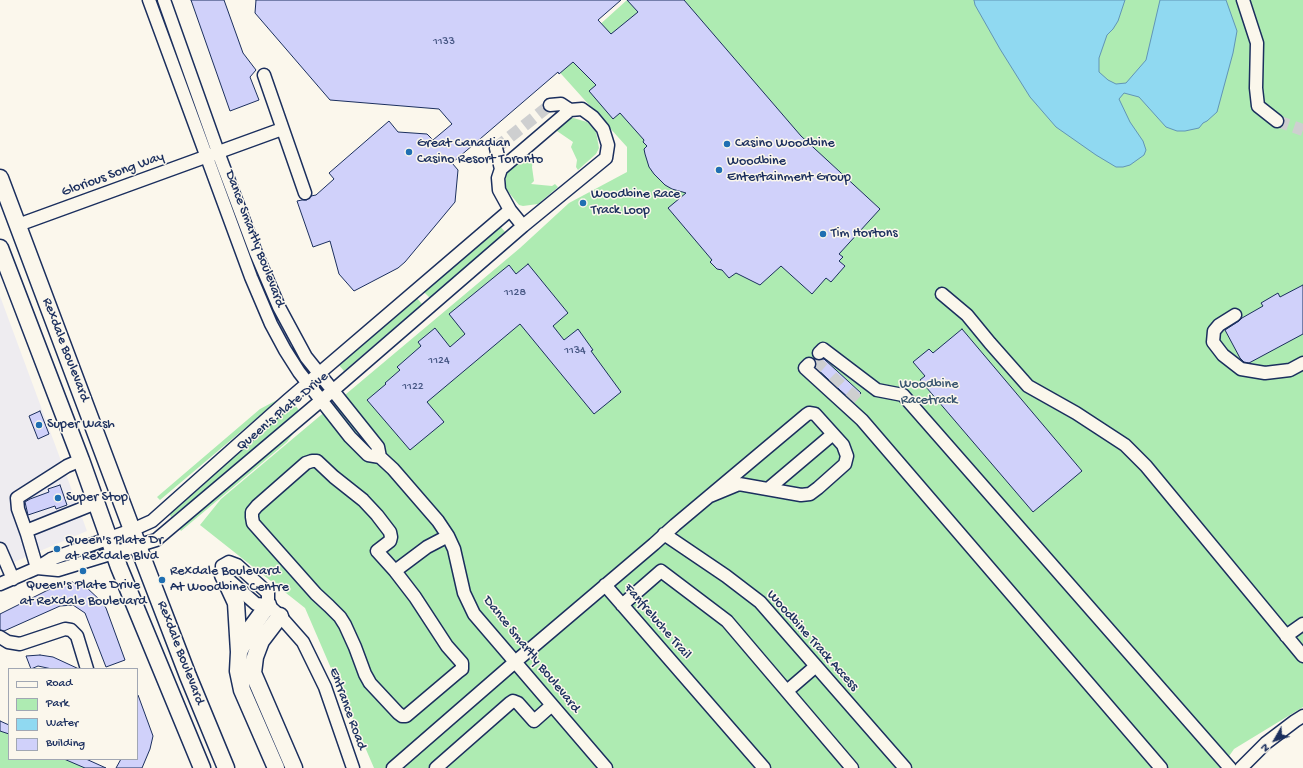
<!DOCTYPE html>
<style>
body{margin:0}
#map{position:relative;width:1303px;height:768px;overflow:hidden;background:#fbf7ec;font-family:"Gochi Hand",sans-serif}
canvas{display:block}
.legend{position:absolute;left:8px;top:668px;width:130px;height:92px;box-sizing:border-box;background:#fbf7ec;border:1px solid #a1a7b3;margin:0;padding:5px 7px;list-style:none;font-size:12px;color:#1b2f5e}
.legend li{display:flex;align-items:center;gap:8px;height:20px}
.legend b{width:20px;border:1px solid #a1a7b3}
.north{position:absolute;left:1255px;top:720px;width:40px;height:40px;-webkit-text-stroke:3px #fbf7ec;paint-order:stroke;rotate:231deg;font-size:11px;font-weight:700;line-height:16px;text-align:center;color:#1b2f5e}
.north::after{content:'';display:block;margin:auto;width:14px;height:18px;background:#1b2f5e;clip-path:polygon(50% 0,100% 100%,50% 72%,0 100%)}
</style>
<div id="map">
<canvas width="1303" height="768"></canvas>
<ul class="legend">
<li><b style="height:5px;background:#fbf7ec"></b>Road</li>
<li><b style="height:11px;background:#aeebb2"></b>Park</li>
<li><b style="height:11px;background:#90d9f1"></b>Water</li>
<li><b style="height:11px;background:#d0d1fa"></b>Building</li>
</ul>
<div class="north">N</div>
</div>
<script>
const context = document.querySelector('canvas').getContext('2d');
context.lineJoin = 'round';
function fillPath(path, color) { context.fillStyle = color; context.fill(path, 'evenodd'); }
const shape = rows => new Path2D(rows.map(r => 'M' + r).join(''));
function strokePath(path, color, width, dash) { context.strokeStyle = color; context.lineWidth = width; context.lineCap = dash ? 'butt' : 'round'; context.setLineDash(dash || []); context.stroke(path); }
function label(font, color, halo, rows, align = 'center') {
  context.font = font + ' "Gochi Hand",sans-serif'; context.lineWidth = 3; context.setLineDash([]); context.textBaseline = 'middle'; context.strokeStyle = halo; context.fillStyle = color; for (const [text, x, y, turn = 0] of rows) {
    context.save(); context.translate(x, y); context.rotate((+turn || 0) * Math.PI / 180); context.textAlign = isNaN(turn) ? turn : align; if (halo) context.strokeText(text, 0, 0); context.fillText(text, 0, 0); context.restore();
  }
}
fillPath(shape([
 [0,296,87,531,0,568]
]), '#eeecf0');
fillPath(shape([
 [627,0,1303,0,1303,707,1234,749,1221,768,374,768,305,608,200,525,221,499,520,248,569,203,627,172,627,147,554,66],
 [570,117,587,122,589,124,596,132,599,148,596,154,578,170,576,167,577,160,571,147,573,142,554,129],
 [528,152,533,161,532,167,534,181,531,184,552,186,555,184,558,187,538,204,523,206,519,205,506,189,505,187,506,173],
 [500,226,506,233,430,298,423,291],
 [416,297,422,304,344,371,338,364],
 [277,400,277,401,160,500,157,497,260,409],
 [292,403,294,403,298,409,298,411,197,497,171,517,169,513,199,489,263,427],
 [297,428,287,442,181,531,178,526],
 [0,730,9,733,9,759,74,759,88,768,0,768]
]), '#aeebb2');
const water = shape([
 [974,0,1125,0,1118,21,1113,29,1107,35,1099,58,1099,72,1108,80,1116,84,1126,83,1146,60,1160,0,1226,0,1237,31,1233,53,1217,112,1207,121,1203,123,1199,128,1185,131,1177,131,1166,127,1139,97,1124,93,1119,99,1130,122,1143,141,1146,150,1144,155,1130,165,1123,167,1116,167,1096,155,1056,127,1030,97,1000,49,975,5,974,0]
]);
fillPath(water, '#90d9f1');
strokePath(water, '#6195b6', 1);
const building = shape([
 [191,0,224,0,243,53,256,70,250,77,259,100,230,111,191,0],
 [256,0,621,0,598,20,611,34,638,12,627,0,684,0,801,136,880,209,839,254,843,257,839,261,845,266,831,282,826,278,812,294,781,266,760,285,736,273,729,278,722,270,717,269,710,262,712,260,668,208,686,193,672,189,665,185,654,174,649,167,645,154,644,149,647,146,643,142,644,140,620,113,613,119,589,91,596,85,573,62,559,74,558,72,452,163,458,170,455,202,405,262,398,268,354,291,339,274,330,241,313,247,297,201,302,200,307,200,311,196,316,195,334,179,329,173,389,121,398,132,427,134,433,140,452,124,439,109,330,100,255,13,256,0],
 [528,264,568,313,553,326,564,340,578,329,593,350,591,351,621,392,594,414,520,324,427,402,444,422,410,450,367,400,386,384,385,383,400,370,397,367,421,346,418,342,435,328,450,347,465,334,449,314,509,265,516,274,528,264],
 [1303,285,1303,334,1249,363,1244,362,1240,358,1225,330,1239,321,1242,318,1263,306,1261,303,1278,293,1280,297,1303,285],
 [962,329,1082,471,1033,512,920,380,925,376,913,362,929,349,933,353,962,329],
 [814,359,817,360,824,359,861,393,853,402,815,367,816,362,814,359],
 [40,411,49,434,38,439,29,416,40,411],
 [60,485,67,505,56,509,55,506,28,515,25,502,30,499,49,492,48,489,60,485],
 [72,582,86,587,101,601,106,608,125,660,106,667,85,613,73,605,60,606,4,631,0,630,0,614,52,588,72,582],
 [40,655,53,657,79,669,52,669,38,666,31,669,26,656,40,655],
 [137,695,138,695,153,736,150,749,142,768,116,768,121,759,137,759,137,695],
 [0,721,9,725,9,734,0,731,0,721],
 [64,759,86,759,106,768,85,768,64,759]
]);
fillPath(building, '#d0d1fa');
strokePath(building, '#1b2f5e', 1);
strokePath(shape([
 [1277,121,1303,130],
 [496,148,550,105],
 [815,369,824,359],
 [832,385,842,375],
 [849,400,858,390]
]), '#cecfd0', 12, [12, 6]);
const minor = shape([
 [149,0,251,277,271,324,285,350,299,372,350,437,368,455,380,457,393,469,438,521,448,536,454,549,464,593,474,614,606,768],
 [164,0,218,152,256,253,279,307,306,357,378,447,380,457],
 [1243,0,1257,43,1256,88,1258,106,1277,121],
 [264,75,305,193],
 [550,105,561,104,570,110],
 [496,148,501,169],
 [18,225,282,129],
 [942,294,967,315,990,343,1028,386,1076,413,1125,445,1146,466,1303,656],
 [1235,315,1219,325,1214,331,1213,342,1223,355,1241,369,1265,373,1290,370,1303,363],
 [819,353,823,349,877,390,903,395,1230,768],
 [809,364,805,368,862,420,1161,768],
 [312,461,317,461,334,477,363,500,377,515,390,532,391,537,390,541,377,551,395,571,415,597,447,646,462,663,462,669,458,672,406,716,402,716,398,713,370,683,365,674,355,647,345,625,340,617,329,606,316,594,253,523,252,517,252,512,257,506,306,463,312,461],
 [768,489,833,434],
 [26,531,96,503],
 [664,534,726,576,760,602,905,768],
 [0,549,13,579],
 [37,568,58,570,156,540,337,387,523,226,606,158,608,145,603,129,593,117,582,109,570,110,501,169,498,178,499,190,510,210,523,226],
 [37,568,27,534,18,509,17,498,67,466,81,460],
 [395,571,427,547,448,536],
 [0,584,37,568,51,559,132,530,152,521,288,400,510,210],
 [605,585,764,768],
 [268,605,268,593,237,565,229,562,222,566,222,571,223,575,256,604,268,605,280,616,303,642,325,687,353,768],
 [622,605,661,571,727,621,852,768],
 [1286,636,1303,624],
 [0,637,8,642,20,644,65,629,71,630,77,636,87,669],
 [787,691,816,666],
 [393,768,515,662,654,544,675,525,806,415,809,413,815,414,843,445,847,456,845,464,818,488,810,494,801,495,739,484,710,496],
 [436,768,510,703,513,701,518,703,534,721,552,705],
 [1241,768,1266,743,1295,721,1303,716]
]);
const major = shape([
 [0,178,143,559,188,676,226,768],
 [0,248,81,460,119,567,202,768],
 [223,575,236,603,239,652,238,671,242,690,276,768],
 [280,616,261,641,255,657,253,673,294,768],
 [239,652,251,628,268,605]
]);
strokePath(minor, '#1b2f5e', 15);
strokePath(major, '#1b2f5e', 19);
strokePath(minor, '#fbf7ec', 12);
strokePath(major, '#fbf7ec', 16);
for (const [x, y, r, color] of [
 [727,144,4,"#1f6fb2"],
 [409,152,4,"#1f6fb2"],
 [719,170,4,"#1f6fb2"],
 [583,203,4,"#1f6fb2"],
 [823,234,4,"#1f6fb2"],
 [39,425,4,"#1f6fb2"],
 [58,498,4,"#1f6fb2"],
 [57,549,4,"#1f6fb2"],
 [83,571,4,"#1f6fb2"],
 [162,580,4,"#1f6fb2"]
]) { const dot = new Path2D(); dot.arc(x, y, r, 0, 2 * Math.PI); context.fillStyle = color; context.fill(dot); strokePath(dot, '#fbf7ec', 1.5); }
label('12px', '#485885', null, [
 ["1133",444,42],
 ["1128",515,293],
 ["1134",575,351],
 ["1124",439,361],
 ["1122",413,387]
]);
label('14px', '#1b2f5e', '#fbf7ec', [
 ["Great Canadian",417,144],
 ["Casino Resort Toronto",417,160],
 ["Casino Woodbine",735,144],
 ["Woodbine",727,162],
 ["Entertainment Group",727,178],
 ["Woodbine Race",591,195],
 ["Track Loop",591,211],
 ["Tim Hortons",831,234],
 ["Super Wash",47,425],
 ["Super Stop",66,498],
 ["Queen's Plate Dr",65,541],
 ["at Rexdale Blvd",65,557],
 ["Rexdale Boulevard",170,572],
 ["At Woodbine Centre",170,588],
 ["Queen's Plate Drive",83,586,"center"],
 ["at Rexdale Boulevard",83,602,"center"]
], 'left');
label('14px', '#1b2f5e', '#fbf7ec', [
 ["Glorious Song Way",113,175,-20],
 ["Dance Smartly Boulevard",254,239,69],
 ["Rexdale Boulevard",65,350,69],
 ["Queen's Plate Drive",283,412,-40],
 ["Fanfreluche Trail",657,622,49],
 ["Woodbine Track Access",812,641,48],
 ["Rexdale Boulevard",180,653,69],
 ["Dance Smartly Boulevard",531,655,51],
 ["Entrance Road",347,709,70]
]);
label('14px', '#38556f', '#fbf7ec', [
 ["Woodbine",929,385],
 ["Racetrack",929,401]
]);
</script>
